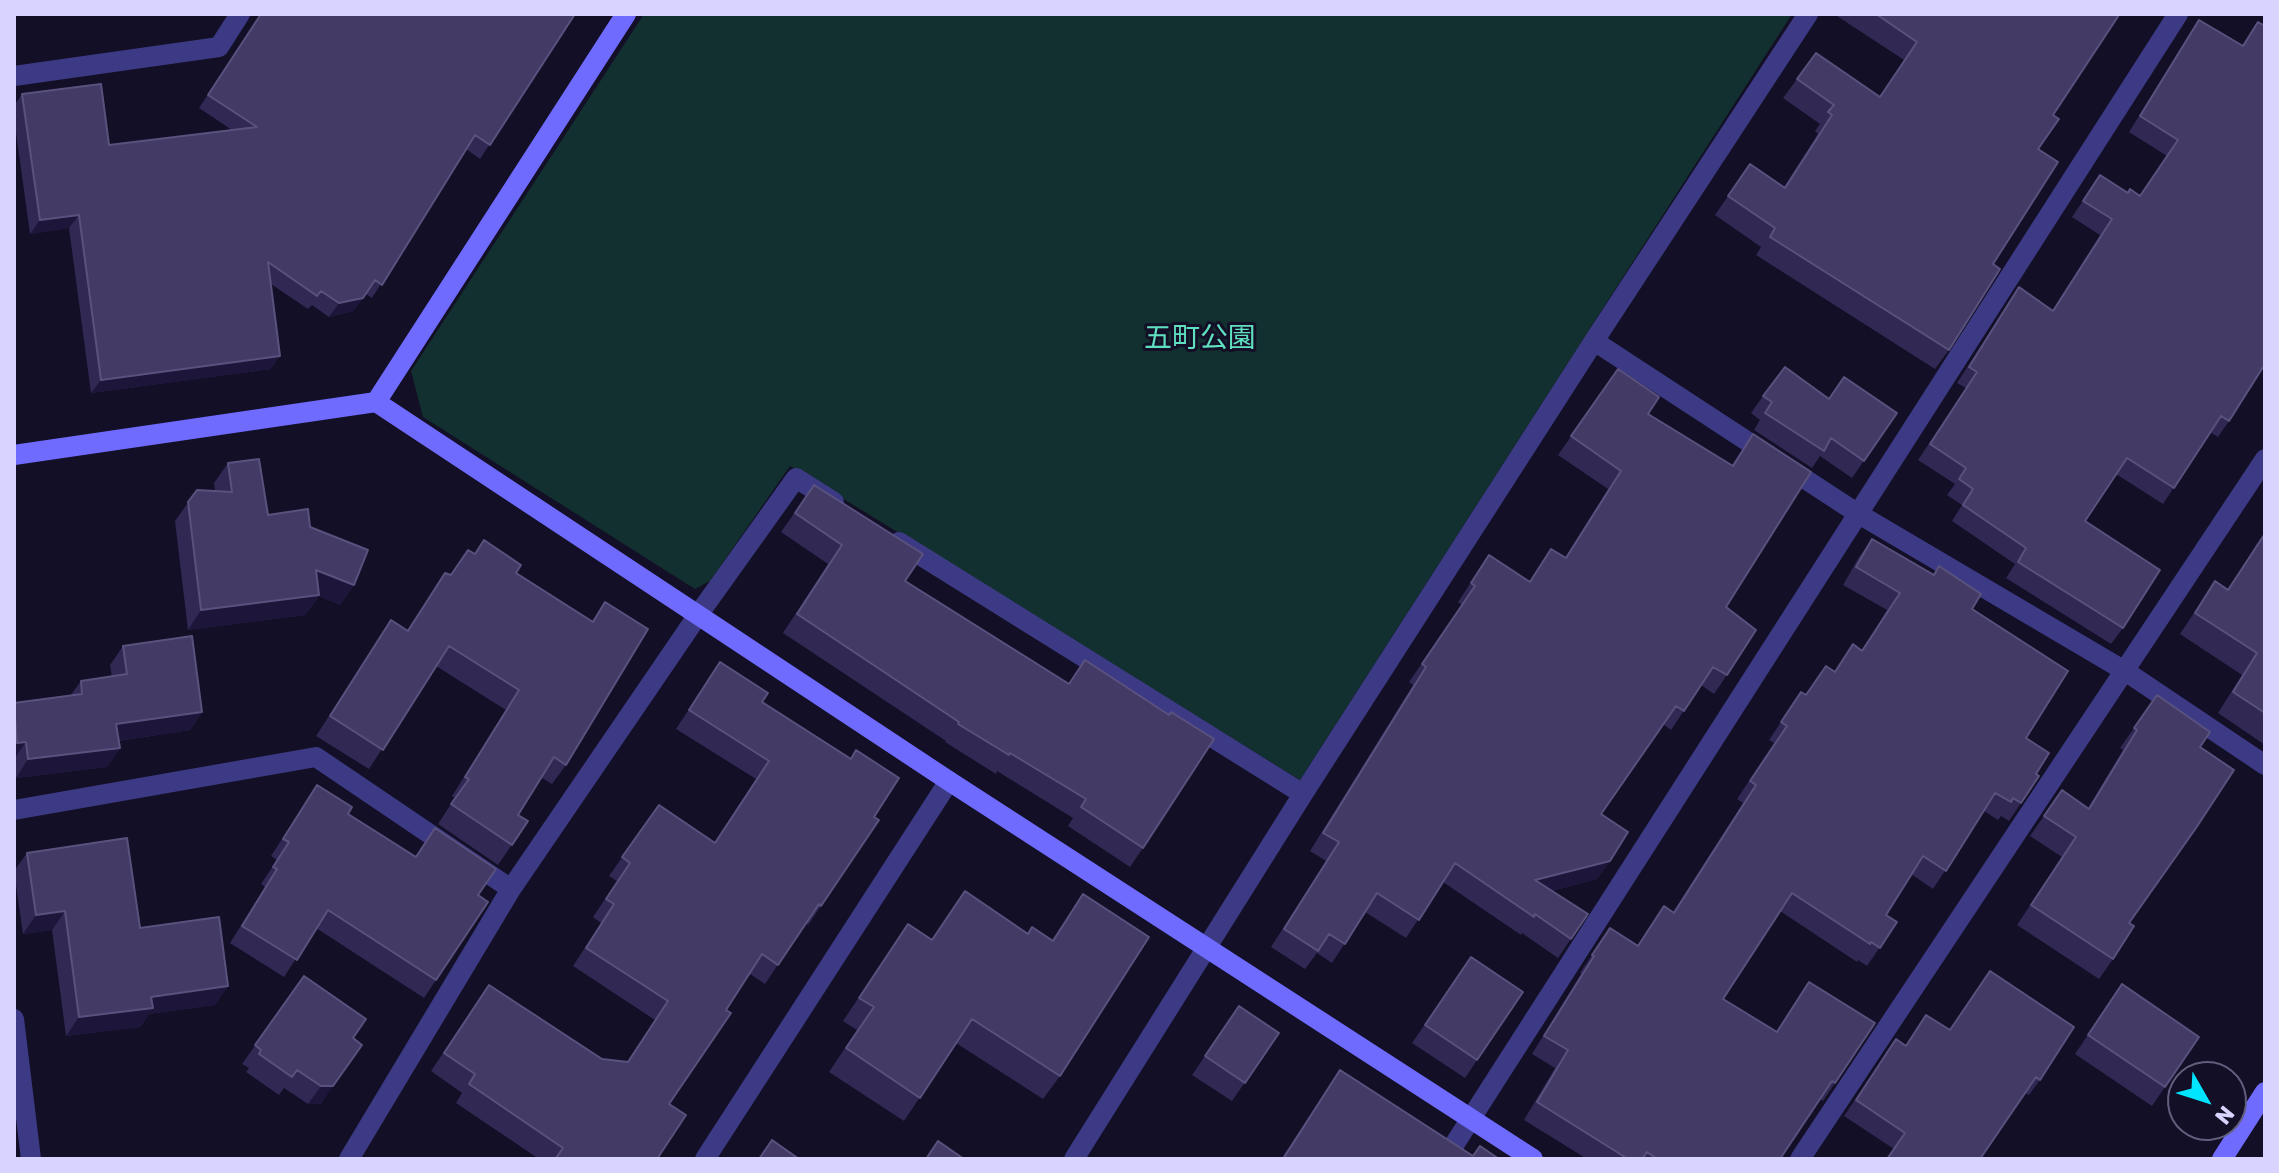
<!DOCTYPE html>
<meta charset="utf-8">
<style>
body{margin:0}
#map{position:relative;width:2279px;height:1173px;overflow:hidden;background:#130f26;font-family:Rubik,sans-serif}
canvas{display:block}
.frame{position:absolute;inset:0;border:16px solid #d9d4ff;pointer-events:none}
.north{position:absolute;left:2167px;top:1061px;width:80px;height:80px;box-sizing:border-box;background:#130f26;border:2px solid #625e7d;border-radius:50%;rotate:129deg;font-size:22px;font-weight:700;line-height:32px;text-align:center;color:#d9d4ff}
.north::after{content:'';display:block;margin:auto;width:28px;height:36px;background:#00e5ff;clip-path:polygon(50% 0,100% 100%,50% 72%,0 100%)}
</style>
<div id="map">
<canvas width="2279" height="1173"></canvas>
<div class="frame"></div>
<div class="north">N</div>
</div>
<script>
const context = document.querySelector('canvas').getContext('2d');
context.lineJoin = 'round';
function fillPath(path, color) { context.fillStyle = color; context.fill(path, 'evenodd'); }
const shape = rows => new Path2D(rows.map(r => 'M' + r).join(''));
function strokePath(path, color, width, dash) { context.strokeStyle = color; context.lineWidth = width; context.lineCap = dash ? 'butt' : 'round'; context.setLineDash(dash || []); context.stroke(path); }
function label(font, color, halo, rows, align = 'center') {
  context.font = font + ' Rubik,"Noto Sans JP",sans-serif'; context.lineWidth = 6; context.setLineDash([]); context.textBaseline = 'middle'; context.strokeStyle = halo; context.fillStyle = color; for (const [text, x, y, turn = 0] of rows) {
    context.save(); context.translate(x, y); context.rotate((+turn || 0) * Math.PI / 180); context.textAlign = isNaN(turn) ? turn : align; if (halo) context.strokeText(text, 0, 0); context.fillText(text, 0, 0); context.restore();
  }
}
fillPath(shape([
 [644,14,1792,14,1300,780,790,466,710,581,695,589,423,417,411,371]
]), '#12302f');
strokePath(shape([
 [14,76,219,47,240,14],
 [1594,341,1857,513,2125,671,2265,765],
 [899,542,1303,794],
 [14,810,316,757,511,889],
 [14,1019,31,1159],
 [349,1159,511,889,698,615,796,478,834,502],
 [705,1159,949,781],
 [1074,1159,1303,794,1594,341,1808,14],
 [1445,1159,2178,14],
 [1800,1159,2265,459]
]), '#3d3a85', 20);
strokePath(shape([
 [376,402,626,14],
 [14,455,376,402,949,781,1533,1159],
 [2222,1159,2265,1092]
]), '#6f6bff', 20);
fillPath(shape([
 [261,14,575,14,480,159,466,149,372,298,366,294,353,311,329,317,312,305,308,309,271,284,271,369,91,393,69,228,30,234,14,118,14,106,22,94,109,145,232,130,199,108],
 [1839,14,2117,14,2053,115,1993,264,1949,350,1935,369,1756,255,1761,247,1715,215,1750,164,1784,187,1818,134,1815,131,1820,124,1783,98,1816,53,1880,97,1904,60,1837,16],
 [2199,20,2242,46,2258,22,2229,421,2218,437,2210,432,2163,504,2116,474,2085,521,2123,628,2111,644,2006,578,2015,564,1952,521,1962,505,1947,495,1955,484,1918,460,1966,388,1957,383,2019,287,2052,311,2100,235,2072,217,2100,175,2128,193,2140,196,2167,156,2129,132],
 [1618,369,1648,414,1732,465,1753,434,1726,607,1727,675,1714,694,1701,685,1671,730,1663,724,1601,814,1610,861,1597,879,1552,891,1571,939,1558,958,1522,933,1521,935,1443,882,1406,938,1365,912,1332,963,1317,953,1305,969,1271,947,1326,861,1310,851,1413,685,1409,682,1462,605,1458,602,1489,555,1529,582,1551,549,1565,558,1608,489,1558,455],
 [1763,396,1829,399,1897,413,1852,478,1820,456,1812,468,1754,430,1760,420,1751,413],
 [228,463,268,515,310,527,354,585,340,605,319,596,305,615,188,630,175,521,197,490,215,491,214,483],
 [814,485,905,581,1069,684,1085,660,1143,848,1130,867,1068,826,1073,818,997,771,996,774,945,742,946,741,783,633,828,564,781,532],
 [2265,534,2265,745,2218,713,2242,675,2180,634,2215,581,2228,589],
 [1872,539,1972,609,2026,738,2036,774,2021,803,2009,821,2001,816,1998,820,1984,811,1933,889,1911,874,1886,915,1897,922,1867,966,1858,960,1857,962,1780,911,1723,999,1776,1032,1809,982,1835,1083,1823,1101,1820,1099,1780,1159,1587,1159,1524,1120,1555,1068,1532,1054,1581,974,1580,973,1610,928,1638,945,1664,906,1673,912,1743,803,1737,799,1774,743,1769,740,1801,692,1806,695,1862,650,1887,610,1843,585,1859,557],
 [474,554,516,573,592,621,605,602,566,765,552,784,542,778,518,815,528,821,498,865,438,824,455,798,452,796,506,710,436,666,369,769,316,736,391,620,407,630,445,573,451,575],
 [123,646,202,712,190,730,119,741,120,748,107,767,16,778,14,766,14,703,70,696,81,681,112,677,110,665],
 [720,662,762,702,874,817,821,906,808,925,806,923,765,984,750,974,726,1010,669,1104,657,1159,539,1159,456,1103,462,1093,431,1071,489,985,602,1059,627,1062,655,1020,573,966,601,923,593,917,617,881,609,876,659,805,714,843,756,779,676,729],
 [2157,695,2200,747,2129,923,2113,959,2099,979,2017,925,2062,857,2030,836,2062,790,2088,808,2123,750,2120,748],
 [317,785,348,814,478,895,436,980,424,998,316,928,284,977,230,943,265,887,261,884,277,860,271,856],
 [27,853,228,986,215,1005,149,1014,140,1027,66,1036,52,930,23,934,14,871],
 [1083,894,1060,1076,1043,1099,956,1043,904,1121,829,1072,857,1030,843,1021,908,924,932,939,1028,934,1052,940],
 [1471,957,1523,992,1465,1078,1412,1043],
 [304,976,353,1038,321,1104,308,1104,284,1088,279,1095,246,1072,249,1068,242,1064],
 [2122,984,2199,1037,2152,1106,2075,1054],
 [1239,1006,1279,1033,1232,1101,1192,1075],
 [1926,1015,1950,1030,2040,1080,2029,1095,2025,1093,1894,1149,1844,1116,1896,1039,1906,1046],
 [1340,1070,1473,1156,1499,1159,1281,1159]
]), '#312854');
fillPath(shape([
 [79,215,69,228,30,234,40,220],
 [363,298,353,311,329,317,339,303],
 [280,356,271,369,91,393,101,380],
 [316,570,354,585,340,605,319,596,305,615,188,630,201,610],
 [202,712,190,730,104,743,116,724],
 [26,742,14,759,14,748,17,743],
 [120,748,107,767,16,778,28,759],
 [1610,861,1597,879,1522,899,1535,880],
 [65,911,52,930,23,934,36,915],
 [228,986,215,1005,149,1014,140,1027,66,1036,79,1017,151,997],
 [321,1086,333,1086,321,1104,308,1104]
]), '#1d163a');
const building = shape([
 [261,14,575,14,490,145,475,135,382,285,375,280,363,298,339,303,321,291,317,296,268,262,280,356,101,380,79,215,40,220,22,94,101,84,109,145,257,127,208,95,261,14],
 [1876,14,2119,15,2053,115,2059,119,2038,149,2058,162,1993,264,2000,269,1949,350,1770,237,1775,228,1728,196,1750,164,1785,188,1832,115,1828,112,1834,105,1797,79,1816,53,1880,97,1917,42,1876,14],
 [2199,20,2243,46,2258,22,2265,26,2265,364,2229,421,2221,416,2174,488,2127,458,2085,521,2160,570,2123,628,2018,562,2026,548,1963,505,1973,489,1959,479,1966,468,1930,444,1977,372,1969,367,2019,287,2053,311,2112,219,2083,201,2100,175,2128,193,2130,189,2140,196,2178,140,2140,116,2199,20],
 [1785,367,1829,399,1844,377,1897,413,1864,461,1831,438,1824,451,1765,413,1772,402,1763,396,1785,367],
 [1618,369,1659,397,1648,414,1733,466,1753,434,1811,472,1726,607,1756,630,1727,675,1713,667,1684,711,1676,706,1601,814,1628,832,1610,861,1535,880,1588,914,1571,939,1535,914,1534,917,1455,863,1419,920,1377,893,1345,944,1329,934,1318,951,1284,929,1339,842,1323,833,1426,667,1422,664,1475,586,1471,583,1489,555,1530,582,1551,549,1566,558,1621,471,1571,436,1618,369],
 [259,459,268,515,308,509,310,527,368,550,354,585,316,570,319,595,201,610,188,502,197,490,232,492,228,463,259,459],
 [814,485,923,554,905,581,1069,684,1085,660,1169,715,1171,712,1214,739,1143,848,1081,807,1086,799,1010,753,1009,755,958,724,959,722,797,614,842,545,795,513,814,485],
 [2264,535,2265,535,2265,713,2233,692,2257,653,2195,613,2215,581,2228,590,2264,535],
 [1872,539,1934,575,1939,566,1981,594,1972,609,2068,671,2026,738,2049,753,2036,774,2039,776,2021,803,2013,798,2011,802,1995,793,1946,871,1923,856,1886,915,1897,922,1880,948,1871,942,1870,944,1792,893,1723,999,1777,1032,1809,982,1875,1023,1835,1083,1832,1081,1780,1159,1657,1159,1647,1152,1642,1159,1628,1159,1537,1102,1568,1050,1544,1036,1594,956,1592,955,1610,928,1638,946,1664,906,1674,913,1756,785,1750,781,1787,726,1781,722,1801,692,1806,695,1826,666,1835,672,1853,644,1862,651,1900,593,1856,567,1872,539],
 [484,540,521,565,516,573,593,622,605,602,648,629,566,765,554,757,518,815,528,821,512,845,451,804,469,779,465,777,519,690,449,646,383,750,330,716,391,620,408,631,445,573,451,575,468,550,475,554,484,540],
 [192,636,202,712,116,724,120,748,28,759,26,742,17,743,14,703,82,694,81,681,127,674,123,646,192,636],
 [720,662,768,693,762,702,851,759,856,750,899,778,874,817,879,820,821,906,819,904,778,965,762,954,726,1010,731,1013,669,1104,686,1115,657,1159,558,1159,556,1158,563,1148,469,1084,475,1074,444,1053,489,985,602,1059,628,1062,668,1001,586,948,614,904,606,899,630,863,622,857,659,805,715,843,769,761,689,710,720,662],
 [2157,695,2210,732,2200,747,2234,770,2196,828,2129,923,2134,926,2113,959,2031,905,2076,837,2044,816,2062,790,2089,809,2137,730,2134,728,2157,695],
 [317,785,352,807,348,814,416,857,435,828,496,869,478,895,488,902,436,980,328,910,297,960,242,926,277,869,273,867,289,842,283,839,317,785],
 [127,838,140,928,219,917,228,986,151,997,153,1008,79,1017,65,911,36,915,27,853,127,838],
 [965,891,1028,934,1032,927,1053,941,1083,894,1149,937,1060,1076,972,1019,920,1098,846,1048,874,1007,859,998,908,924,932,940,965,891],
 [1471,957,1523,992,1477,1060,1425,1025,1471,957],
 [1990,971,2074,1027,2040,1080,2036,1077,1980,1159,1887,1159,1905,1133,1856,1100,1896,1039,1906,1046,1926,1015,1950,1030,1990,971],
 [304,976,366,1019,353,1038,362,1045,333,1086,321,1086,297,1070,292,1077,259,1054,261,1050,255,1045,304,976],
 [2122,984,2199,1037,2165,1087,2088,1035,2122,984],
 [1239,1006,1279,1033,1245,1083,1205,1056,1239,1006],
 [1340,1070,1473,1156,1480,1146,1499,1159,1283,1159,1340,1070],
 [772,1140,799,1159,759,1159,772,1140],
 [938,1141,964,1159,926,1159,938,1141]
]);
fillPath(building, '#433a66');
strokePath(building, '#5a527e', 2);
label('28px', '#5fe0c0', '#130f26', [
 ["五町公園",1200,339]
]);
</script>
